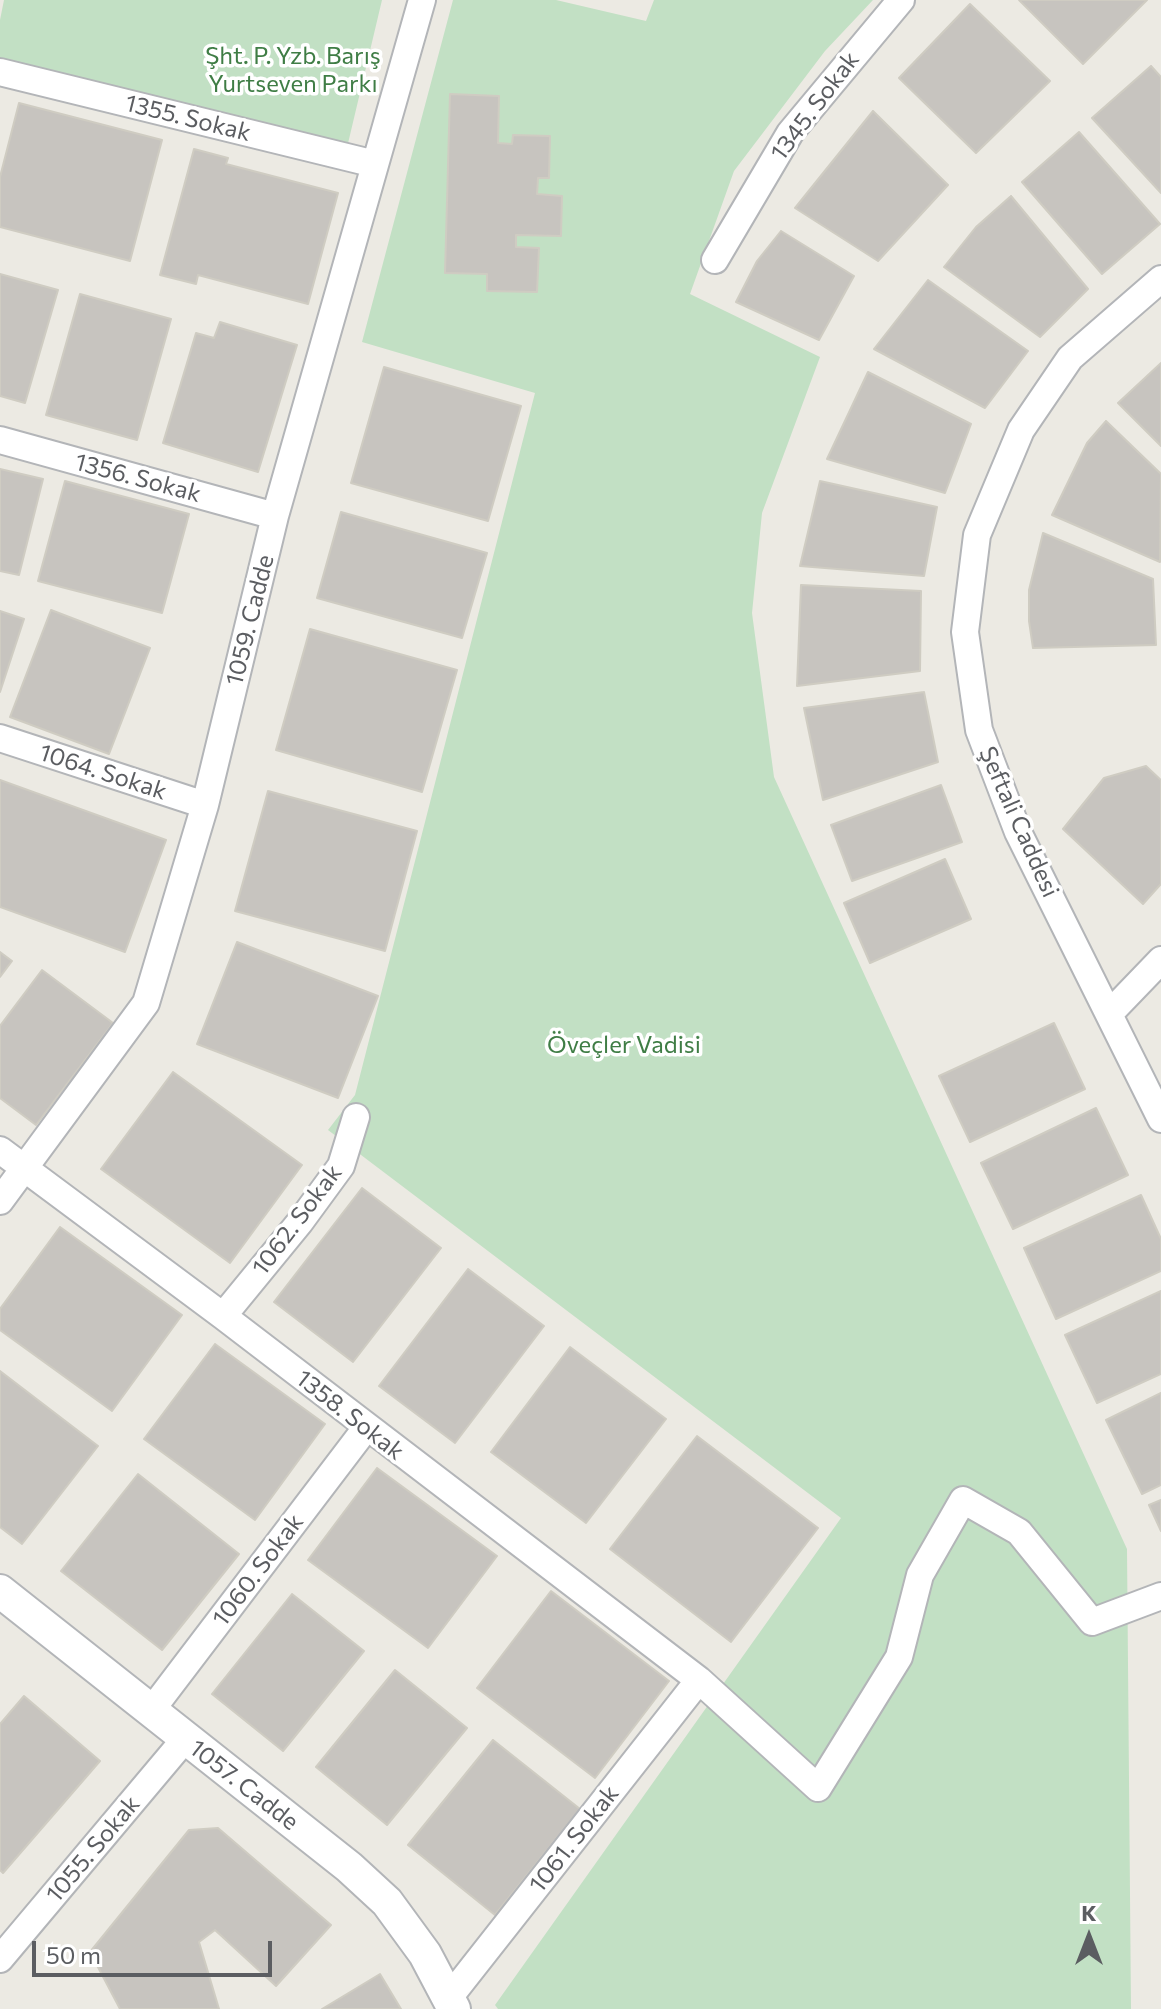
<!DOCTYPE html>
<meta charset="utf-8">
<style>
body{margin:0}
#map{position:relative;width:1161px;height:2009px;overflow:hidden;background:#eceae3;font-family:Commissioner,sans-serif}
canvas{display:block}
.north{position:absolute;left:1049px;top:1897px;width:80px;height:80px;-webkit-text-stroke:6px #fff;paint-order:stroke;rotate:0deg;font-size:22px;font-weight:700;line-height:32px;text-align:center;color:#5b5d61}
.north::after{content:'';display:block;margin:auto;width:28px;height:36px;background:#5b5d61;clip-path:polygon(50% 0,100% 100%,50% 72%,0 100%)}
.scale{position:absolute;left:32px;top:1941px;width:240px;height:36px;box-sizing:border-box;border:4px solid #5b5d61;border-top:0;padding-left:10px;font-size:24px;line-height:28px;white-space:nowrap;color:#5b5d61;-webkit-text-stroke:6px #fff;paint-order:stroke}
</style>
<div id="map">
<canvas width="1161" height="2009"></canvas>
<div class="north">K</div>
<div class="scale">50 m</div>
</div>
<script>
const context = document.querySelector('canvas').getContext('2d');
context.lineJoin = 'round';
function fillPath(path, color) { context.fillStyle = color; context.fill(path, 'evenodd'); }
const shape = rows => new Path2D(rows.map(r => 'M' + r).join(''));
function strokePath(path, color, width, dash) { context.strokeStyle = color; context.lineWidth = width; context.lineCap = dash ? 'butt' : 'round'; context.setLineDash(dash || []); context.stroke(path); }
function label(font, color, halo, rows, align = 'center') {
  context.font = font + ' Commissioner,sans-serif'; context.lineWidth = 7; context.setLineDash([]); context.textBaseline = 'middle'; context.strokeStyle = halo; context.fillStyle = color; for (const [text, x, y, turn = 0] of rows) {
    context.save(); context.translate(x, y); context.rotate((+turn || 0) * Math.PI / 180); context.textAlign = isNaN(turn) ? turn : align; if (halo) context.strokeText(text, 0, 0); context.fillText(text, 0, 0); context.restore();
  }
}
fillPath(shape([
 [4,0,382,0,345,156,0,64,0,20],
 [453,0,556,0,646,21,654,0,873,0,825,51,734,171,690,294,820,357,762,513,752,613,774,777,1127,1549,1131,2009,498,2009,495,2005,841,1518,328,1130,355,1095,535,393,362,342]
]), '#c2e0c4');
const building = shape([
 [1019,0,1147,0,1083,64,1019,0],
 [970,4,1050,81,976,153,899,78,970,4],
 [1151,66,1161,77,1161,193,1092,118,1151,66],
 [450,94,499,96,498,143,512,144,513,135,550,136,549,178,538,178,537,194,562,196,561,236,516,235,516,247,539,248,537,292,487,291,487,274,445,273,450,94],
 [19,103,162,140,130,261,0,227,0,177,19,103],
 [873,111,948,185,878,261,795,208,873,111],
 [1079,132,1160,224,1102,274,1022,182,1079,132],
 [194,149,228,158,226,164,338,193,308,304,198,275,196,284,160,275,194,149],
 [1011,196,1088,289,1040,337,944,267,976,227,1011,196],
 [781,231,854,276,819,340,736,302,757,261,781,231],
 [0,274,58,290,25,403,0,396,0,274],
 [928,280,1028,351,985,408,874,349,928,280],
 [80,294,171,319,137,440,46,415,80,294],
 [220,322,297,345,258,472,163,443,196,333,214,338,220,322],
 [1161,363,1161,446,1118,403,1161,363],
 [384,367,521,406,488,521,351,483,384,367],
 [868,372,971,424,945,493,827,459,868,372],
 [1106,421,1161,474,1160,562,1052,515,1087,443,1106,421],
 [0,469,43,479,19,575,0,571,0,469],
 [65,481,189,514,162,613,38,581,65,481],
 [820,481,937,507,924,576,800,566,820,481],
 [341,512,487,553,462,638,317,598,341,512],
 [1043,533,1153,579,1156,645,1033,648,1029,621,1029,590,1043,533],
 [801,585,921,591,920,671,797,686,801,585],
 [51,610,150,648,109,754,10,717,51,610],
 [0,611,24,619,0,692,0,611],
 [310,629,457,670,422,792,276,750,310,629],
 [924,692,938,762,823,800,804,708,924,692],
 [1146,766,1161,780,1161,884,1143,904,1063,829,1104,778,1146,766],
 [0,780,166,840,125,952,0,907,0,780],
 [941,785,962,842,852,881,831,825,941,785],
 [268,791,417,831,385,951,235,911,268,791],
 [945,859,971,919,870,963,844,903,945,859],
 [237,942,378,996,338,1098,197,1044,237,942],
 [0,952,12,961,0,977,0,952],
 [42,970,113,1023,36,1125,0,1098,0,1026,42,970],
 [1054,1023,1085,1089,970,1142,939,1076,1054,1023],
 [173,1072,302,1165,230,1263,101,1169,173,1072],
 [1096,1108,1128,1175,1013,1229,981,1163,1096,1108],
 [362,1188,441,1248,353,1362,274,1302,362,1188],
 [1141,1195,1161,1239,1161,1271,1056,1319,1024,1248,1141,1195],
 [60,1227,182,1315,112,1411,0,1330,0,1309,60,1227],
 [468,1269,544,1326,455,1443,379,1386,468,1269],
 [1161,1291,1161,1374,1097,1403,1065,1335,1161,1291],
 [215,1344,325,1424,255,1520,144,1439,215,1344],
 [570,1347,666,1419,586,1523,491,1452,570,1347],
 [0,1371,98,1446,22,1544,0,1527,0,1371],
 [1161,1393,1161,1485,1142,1494,1106,1420,1161,1393],
 [697,1436,818,1528,731,1642,610,1549,697,1436],
 [377,1468,497,1556,428,1648,308,1560,377,1468],
 [138,1474,239,1554,162,1650,61,1571,138,1474],
 [1161,1500,1161,1531,1149,1505,1161,1500],
 [551,1591,669,1681,595,1778,477,1688,551,1591],
 [292,1594,364,1651,283,1751,212,1694,292,1594],
 [395,1670,467,1728,387,1825,316,1767,395,1670],
 [24,1696,100,1761,3,1873,0,1870,0,1724,24,1696],
 [493,1740,580,1809,495,1915,408,1845,493,1740],
 [218,1828,331,1925,276,1986,215,1930,199,1942,219,2009,120,2009,90,1952,189,1830,218,1828],
 [380,1974,401,2009,322,2009,380,1974]
]);
fillPath(building, '#c7c4bf');
strokePath(building, '#cfccc2', 2);
const minor = shape([
 [0,72,375,164],
 [715,260,790,133,901,0],
 [1161,279,1070,358,1021,430,977,535,965,632,979,730,1018,832,1161,1119],
 [0,440,275,516],
 [0,738,205,805],
 [1110,1013,1161,960],
 [0,1150,223,1316,699,1680,818,1788,899,1657,920,1575,963,1500,1019,1532,1092,1622,1161,1596],
 [0,1201,146,1003,205,805,275,516,422,0],
 [223,1316,300,1222,341,1166,356,1117],
 [150,1712,366,1428],
 [0,1959,185,1739],
 [448,1999,699,1680]
]);
const tertiary = shape([
 [0,1591,349,1867,387,1902,425,1954,454,2009]
]);
strokePath(minor, '#b3b5b8', 30);
strokePath(tertiary, '#b3b5b8', 36);
strokePath(minor, '#fff', 26);
strokePath(tertiary, '#fff', 32);
label('24px', '#3f7d45', '#fff', [
 ["Şht. P. Yzb. Barış",293,56],
 ["Yurtseven Parkı",293,84],
 ["Öveçler Vadisi",624,1045]
]);
label('24px', '#5b5d61', '#fff', [
 ["1345. Sokak",815,106,-53],
 ["1355. Sokak",188,118,14],
 ["1356. Sokak",138,478,15],
 ["1059. Cadde",250,620,-76],
 ["1064. Sokak",103,772,18],
 ["Şeftali Caddesi",1019,822,66],
 ["1062. Sokak",297,1220,-53],
 ["1358. Sokak",350,1415,38],
 ["1060. Sokak",258,1570,-53],
 ["1057. Cadde",244,1785,38],
 ["1061. Sokak",574,1839,-52],
 ["1055. Sokak",93,1849,-50]
]);
</script>
